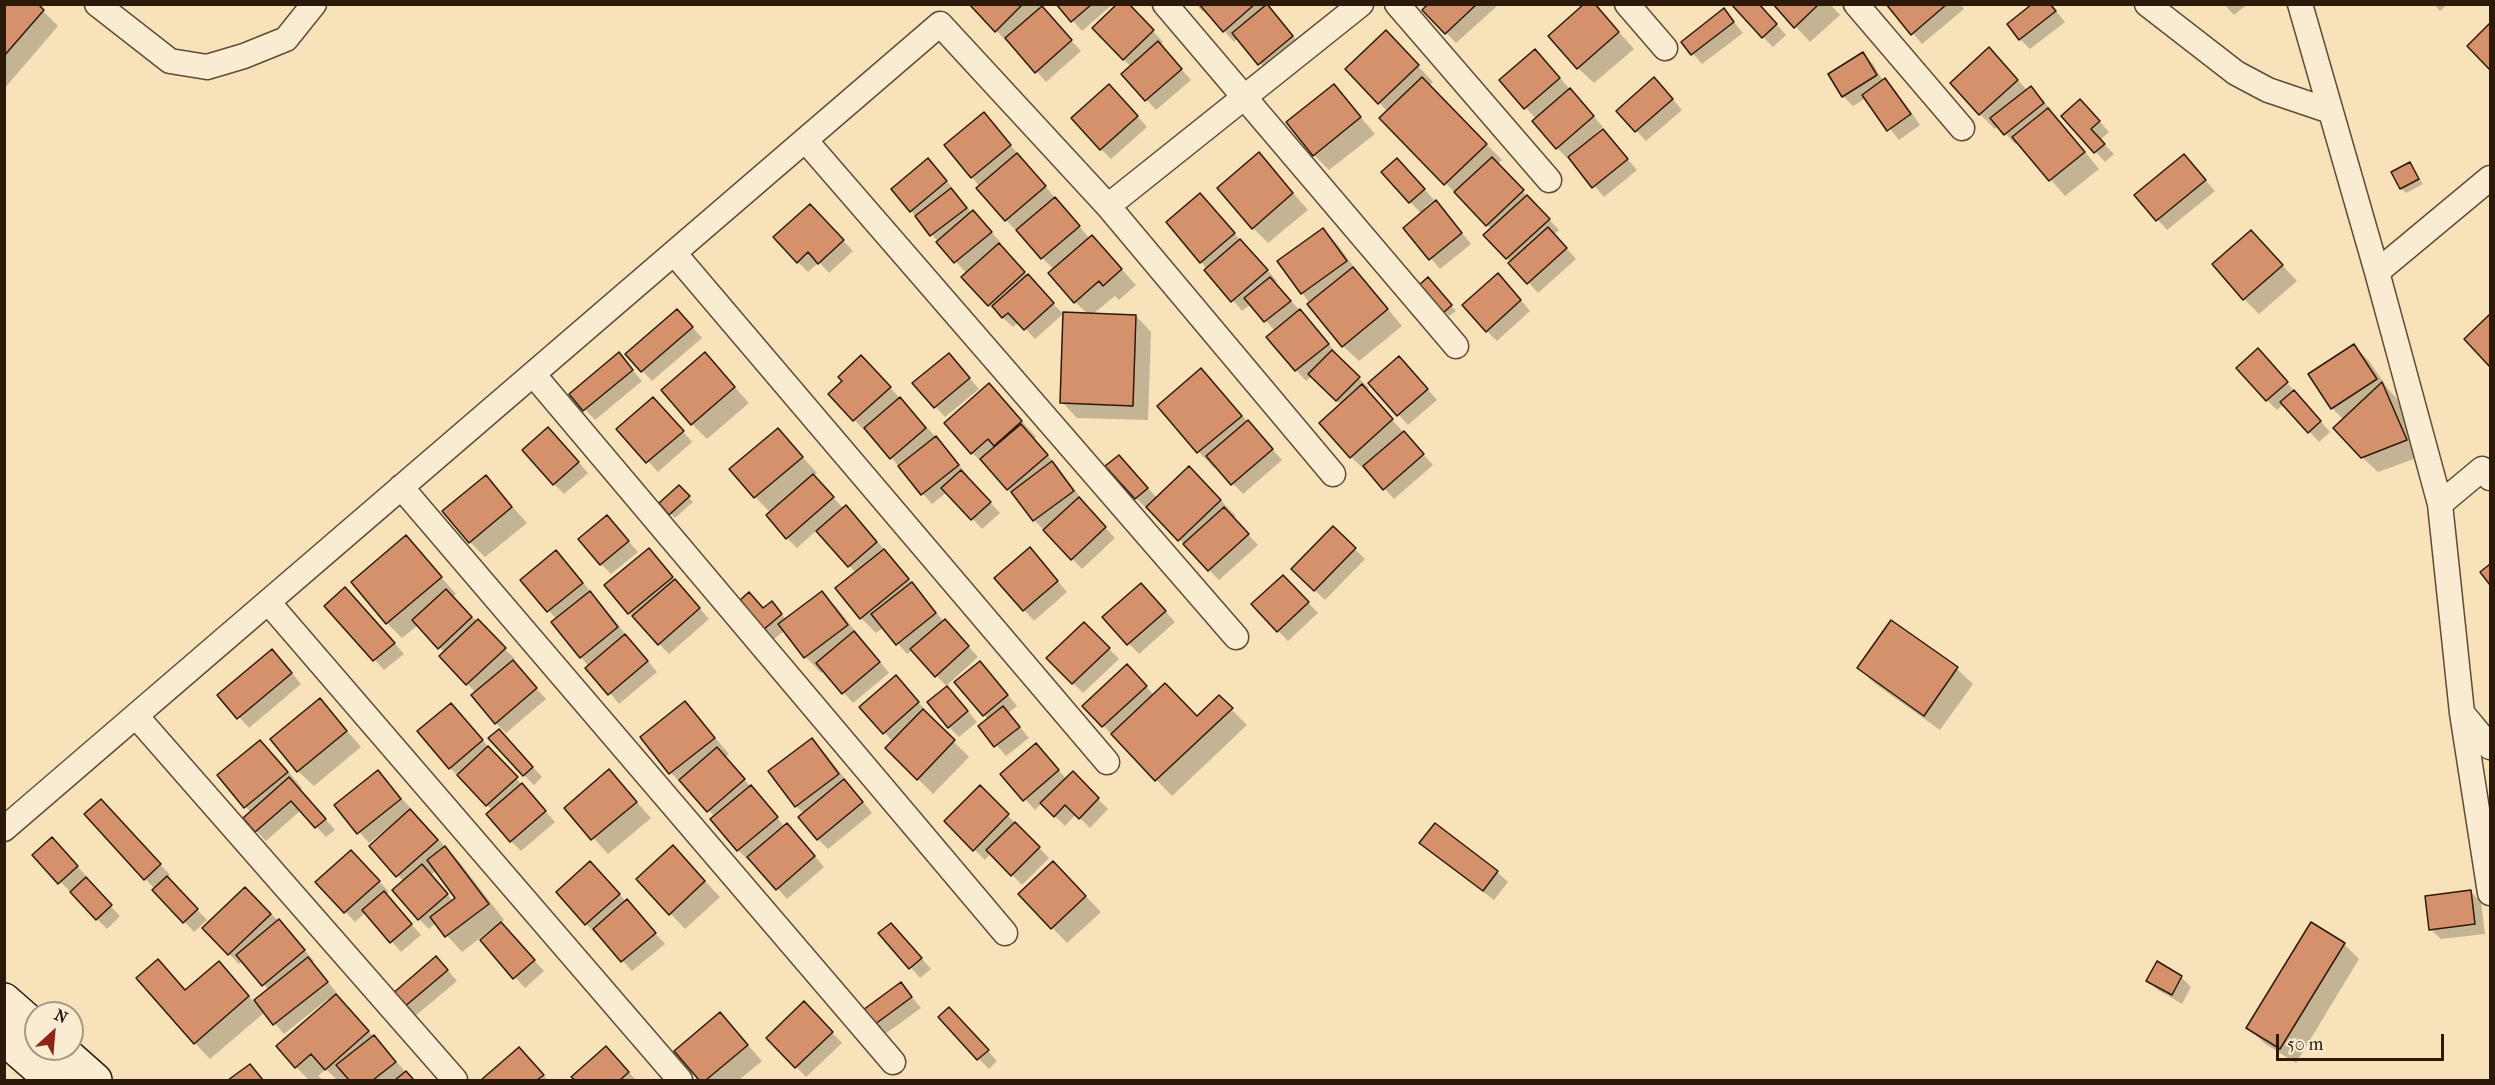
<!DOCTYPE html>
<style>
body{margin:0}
#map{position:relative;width:2495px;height:1085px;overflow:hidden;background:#f7e2b9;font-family:"IM FELL French Canon",serif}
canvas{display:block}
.frame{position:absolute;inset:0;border:6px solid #2c190a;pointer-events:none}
.north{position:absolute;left:24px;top:1001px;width:60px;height:60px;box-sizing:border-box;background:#faecd2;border:2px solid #a89882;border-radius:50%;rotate:26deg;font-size:16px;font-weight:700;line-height:24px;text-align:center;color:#2c190a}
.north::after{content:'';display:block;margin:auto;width:21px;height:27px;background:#8f2418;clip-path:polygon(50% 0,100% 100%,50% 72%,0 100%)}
.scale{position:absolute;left:2276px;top:1034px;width:168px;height:27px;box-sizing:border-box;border:3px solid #2c190a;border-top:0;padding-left:8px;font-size:18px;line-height:21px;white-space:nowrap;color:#2c190a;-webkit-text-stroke:4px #faecd2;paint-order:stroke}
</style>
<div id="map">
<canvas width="2495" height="1085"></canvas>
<div class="frame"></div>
<div class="north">N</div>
<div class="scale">50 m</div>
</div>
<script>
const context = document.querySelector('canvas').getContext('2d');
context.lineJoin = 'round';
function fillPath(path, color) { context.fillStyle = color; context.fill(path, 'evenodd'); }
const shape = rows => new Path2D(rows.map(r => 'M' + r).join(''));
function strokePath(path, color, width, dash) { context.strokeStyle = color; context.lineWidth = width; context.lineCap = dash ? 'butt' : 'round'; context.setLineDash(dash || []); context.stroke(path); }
fillPath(shape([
 [4,4,43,11,58,26,4,89],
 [971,4,1037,4,1081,51,1046,82,1008,39,1006,41],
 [1058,4,1113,4,1082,31],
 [1127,4,1163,42,1160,45,1191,80,1156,110,1123,74,1131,67,1094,28],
 [1196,4,1263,4,1277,16,1302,47,1270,74,1238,38,1234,42,1206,10,1203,12],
 [1430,4,1494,4,1496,7,1456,43,1424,10],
 [1594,4,1634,49,1594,83,1578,68],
 [1758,4,1786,35,1773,47,1763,37],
 [1775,4,1830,4,1840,15,1810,42],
 [1888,4,1960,4,1964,9,1922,44],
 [2050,4,2065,22,2030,49,2020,39],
 [2224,4,2248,4,2234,15],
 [2434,4,2448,4,2440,11],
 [1724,10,1743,33,1702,64,1683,42],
 [2490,25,2490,68,2469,46],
 [1401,48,1433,82,1429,86,1502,160,1497,164,1559,230,1554,234,1576,259,1538,293,1486,235,1492,230,1381,118,1388,112,1347,69],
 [1863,54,1873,64,1883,81,1885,80,1895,90,1920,125,1899,140,1866,98,1853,106,1843,96],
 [1545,61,1603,127,1595,134,1597,136,1603,131,1637,170,1604,197,1569,156,1567,158,1557,148,1536,119,1501,80],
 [2004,65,2027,90,2031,88,2041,98,2099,169,2065,196,2018,142,2015,144,1998,126,1995,129,1980,114],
 [1334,86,1375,134,1329,170,1314,155],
 [1664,89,1682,110,1646,141,1618,111],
 [1119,96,1147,127,1111,159,1101,149],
 [2090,111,2109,132,2100,140,2114,154,2105,162,2063,116],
 [984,114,1090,239,1107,253,1136,285,1119,300,1115,296,1093,314,1136,316,1151,332,1148,420,1077,418,1062,402,1088,314,1075,302,1054,270,1006,220,972,177],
 [1259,154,1308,210,1268,243,1253,228],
 [2184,156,2215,191,2167,230,2136,195],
 [2410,164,2423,184,2406,193,2401,188],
 [938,170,972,213,983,222,1001,243,998,244,1063,314,1035,339,1019,322,1013,327,989,305,967,274,911,211],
 [1407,170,1434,200,1424,208,1426,210,1446,213,1471,244,1440,269,1405,228,1422,214,1410,202],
 [1200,195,1277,281,1274,283,1310,321,1338,355,1336,356,1369,388,1366,391,1433,465,1394,499,1368,470,1367,472,1351,457,1341,405,1312,376,1306,381,1296,370,1269,337,1275,331,1251,304,1242,311,1201,262],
 [820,216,853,251,829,273,819,262,808,272,798,262],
 [1323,230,1338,245,1361,277,1402,326,1359,361,1343,346,1302,293],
 [2251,232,2297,281,2259,314,2244,299],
 [1432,284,1456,311,1449,316,1421,285],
 [1508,285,1530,311,1497,341,1487,331],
 [2490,316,2490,365,2466,339],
 [687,321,702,338,652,381,627,354],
 [2354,346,2369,361,2389,390,2397,399,2422,456,2378,472,2362,457,2344,420,2332,408],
 [619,354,642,381,595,420,571,394],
 [705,354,749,403,707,439,692,424],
 [949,355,979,389,945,417,915,384],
 [2268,361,2330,432,2319,442,2284,404,2277,410,2267,400],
 [871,367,946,448,968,476,967,477,1000,513,982,529,947,492,932,504,866,429,864,430,830,394],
 [1409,368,1437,400,1408,425,1370,383],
 [1201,370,1282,460,1243,494,1216,466,1214,468,1199,452,1159,406],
 [1004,401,1036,437,1034,439,1057,466,1083,501,1082,502,1115,538,1082,569,1034,520,989,467,988,468,972,453,946,423],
 [663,409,692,442,658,472,619,429],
 [778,430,817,473,813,476,844,509,856,517,899,566,944,622,955,631,978,657,946,686,913,649,907,654,884,627,876,633,861,618,856,573,817,530,797,548,787,538,771,513,755,497],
 [558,439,588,473,564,494,554,484],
 [1108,467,1129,467,1157,498,1205,484,1236,516,1233,519,1258,545,1219,580,1148,507,1146,508,1136,498],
 [486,477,527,523,485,557,470,542],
 [679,487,693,502,675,518,661,503],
 [607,517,638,552,611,574,601,564],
 [1333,528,1365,559,1325,600,1293,569],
 [406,537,456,594,452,597,515,659,512,662,546,699,506,733,496,723,476,693,441,656,445,653,418,625,402,638,387,623],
 [649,550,709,619,669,654,629,613],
 [1040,560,1067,592,1034,621,996,578],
 [566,562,657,672,619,704,581,657,556,619,523,580],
 [1293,587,1318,613,1288,641,1253,605],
 [821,593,837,608,889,673,853,703,824,670,821,673,806,657,785,630,774,639,764,629,764,610,771,603,787,620],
 [1151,595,1175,622,1139,654,1104,618],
 [355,599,404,654,384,670,326,606],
 [1891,622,1957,669,1973,684,1940,730,1874,683,1859,668],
 [1084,624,1119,659,1083,693,1048,658],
 [282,661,301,684,249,728,219,695],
 [1127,666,1154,695,1197,718,1219,697,1247,725,1172,796,1084,706],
 [990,673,1017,706,1008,713,1029,738,1006,756,980,726,988,719,984,715],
 [906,688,928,713,927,715,969,757,933,794,887,748,893,742,862,707],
 [957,698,977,722,959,737,949,727],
 [320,700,361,747,314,786,298,771],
 [685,703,729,754,725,757,785,827,797,835,824,867,787,899,751,858,748,860,738,850,715,817,687,787,686,788,671,773,642,737],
 [451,705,555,822,521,851,511,841,492,810,450,768],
 [812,740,827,756,872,813,828,849,818,839,804,814,796,806],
 [509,741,542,777,534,785,524,775],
 [260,742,276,757,302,788,300,790,335,830,326,837,301,810,266,841,245,819,251,813,219,775],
 [1046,755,1067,780,1073,774,1108,809,1090,828,1076,814,1065,826,1042,803,1035,810,1002,774],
 [609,771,651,818,608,854,566,808],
 [378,772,461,864,504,920,500,923,544,971,525,988,482,941,491,933,489,931,462,952,436,923,429,929,419,919,404,882,371,846,389,831,387,829,369,843,336,805],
 [437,870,457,898,453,901,431,875],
 [980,787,1049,858,1022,885,991,853,985,860,946,821],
 [111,811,170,875,167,878,207,920,194,932,86,814],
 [1421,843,1497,872,1508,882,1494,900,1431,853],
 [62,849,87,877,85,879,120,916,107,929,34,855],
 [361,862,389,892,385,895,421,935,401,952,366,912,355,922,318,882],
 [688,863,720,897,685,929,670,913],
 [600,873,665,944,632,971,598,933,596,934,586,924],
 [1068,878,1101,912,1067,943,1020,894],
 [245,889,289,931,314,961,312,963,337,993,335,994,413,1080,351,1080,348,1078,345,1080,337,1080,326,1069,318,1076,323,1080,309,1080,296,1067,330,1002,328,999,284,1034,265,1012,210,1059,195,1043,138,978,158,961,186,991,234,979,254,1002,269,990,243,961,239,964,204,928],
 [2471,892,2481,902,2485,934,2441,939,2430,929],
 [881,933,901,935,931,969,920,978],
 [2344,944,2359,959,2296,1063,2264,1043,2248,1028],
 [446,968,457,981,414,1017,404,1007],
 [2181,977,2191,987,2182,1004,2158,990,2148,980],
 [901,984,921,1008,885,1034,875,1024],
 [804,1003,842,1043,806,1077,768,1038],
 [720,1014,762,1061,739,1080,701,1080,676,1051],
 [959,1019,997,1061,989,1069,979,1059],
 [519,1049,548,1080,484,1080],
 [616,1058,636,1080,577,1080,573,1077]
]), '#0003');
const building = shape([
 [4,4,38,4,44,10,4,56,4,4],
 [969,4,1023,4,995,32,969,4],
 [1056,4,1092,4,1071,22,1056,4],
 [1117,4,1129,4,1154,30,1123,60,1092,28,1117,4],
 [1199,4,1255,4,1223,32,1199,4],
 [1267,4,1293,36,1258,65,1232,33,1267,4],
 [1428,4,1477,4,1445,34,1422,10,1428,4],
 [1584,4,1595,4,1619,32,1577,69,1548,36,1584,4],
 [1731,4,1759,4,1777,24,1762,38,1731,4],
 [1773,4,1819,4,1794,28,1773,4],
 [1886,4,1947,4,1911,35,1886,4],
 [2032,4,2050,4,2056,11,2019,40,2007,24,2032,4],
 [1042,6,1072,40,1035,73,1005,38,1042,6],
 [1724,8,1734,22,1691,55,1681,42,1724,8],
 [2490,23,2490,70,2467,46,2490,23],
 [1386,30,1419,65,1378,104,1345,69,1386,30],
 [1158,41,1182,69,1145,101,1121,74,1158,41],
 [1989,47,2018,80,1979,115,1950,83,1989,47],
 [1535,49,1560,78,1524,109,1499,80,1535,49],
 [1863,52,1877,75,1842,97,1828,74,1863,52],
 [1422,77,1487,144,1444,185,1379,118,1422,77],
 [1654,77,1673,99,1635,132,1616,111,1654,77],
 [1885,78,1911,114,1887,131,1862,95,1885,78],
 [1109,84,1138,116,1100,150,1071,118,1109,84],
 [1334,84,1361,117,1313,156,1286,122,1334,84],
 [2031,86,2044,103,2004,135,1990,118,2031,86],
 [1570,88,1594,116,1556,149,1532,121,1570,88],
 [2080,99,2100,121,2091,129,2105,144,2094,153,2061,116,2080,99],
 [2048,108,2085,152,2049,181,2012,137,2048,108],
 [984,112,1011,145,971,178,944,145,984,112],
 [1603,129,1628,159,1592,188,1568,157,1603,129],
 [1259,152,1293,193,1252,229,1217,188,1259,152],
 [1017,153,1046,186,1005,221,976,188,1017,153],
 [2184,154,2206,180,2156,221,2134,195,2184,154],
 [1492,157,1524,190,1486,226,1454,192,1492,157],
 [928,158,947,181,910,212,891,189,928,158],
 [1397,158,1425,189,1409,203,1381,172,1397,158],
 [2410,162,2419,179,2400,189,2391,172,2410,162],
 [951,188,967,208,930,236,915,216,951,188],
 [1200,193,1235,233,1200,263,1166,222,1200,193],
 [1527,195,1550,219,1506,259,1483,235,1527,195],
 [1055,197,1080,226,1041,259,1016,230,1055,197],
 [1436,200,1462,233,1429,260,1403,228,1436,200],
 [810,204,844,240,818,264,808,252,797,263,773,237,810,204],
 [973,210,992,232,954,263,936,242,973,210],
 [1548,227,1567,248,1527,284,1508,263,1548,227],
 [1323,228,1347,261,1301,294,1277,261,1323,228],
 [2251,230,2283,265,2243,300,2212,264,2251,230],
 [1092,235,1122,269,1103,286,1099,281,1074,303,1048,273,1092,235],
 [1240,239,1268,270,1231,302,1204,270,1240,239],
 [999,243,1025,272,988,306,961,277,999,243],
 [1353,267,1388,309,1342,347,1307,304,1353,267],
 [1498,273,1521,300,1486,332,1462,305,1498,273],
 [1028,274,1054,303,1024,330,1008,313,1002,318,992,306,1028,274],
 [1270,277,1291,301,1264,322,1244,298,1270,277],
 [1428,277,1452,305,1443,313,1419,285,1428,277],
 [677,309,693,327,641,372,625,354,677,309],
 [1300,309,1329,344,1295,371,1266,337,1300,309],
 [1063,312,1136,315,1133,406,1060,403,1063,312],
 [2490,314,2490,367,2464,339,2490,314],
 [2354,344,2377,379,2331,409,2308,374,2354,344],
 [2258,348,2288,382,2266,401,2236,368,2258,348],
 [1332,350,1360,377,1336,401,1308,374,1332,350],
 [619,352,633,370,583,411,569,394,619,352],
 [705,352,735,387,691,425,661,390,705,352],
 [949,353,970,378,934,408,912,383,949,353],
 [861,355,891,387,853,421,828,394,842,381,838,377,861,355],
 [1399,356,1428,389,1397,416,1368,383,1399,356],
 [1201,368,1242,416,1197,453,1157,406,1201,368],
 [2382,382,2407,440,2361,458,2333,428,2382,382],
 [989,383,1022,421,994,446,988,439,971,454,944,423,989,383],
 [1362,384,1393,419,1350,458,1319,423,1362,384],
 [2294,390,2321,421,2308,433,2280,402,2294,390],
 [653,397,684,431,646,463,616,429,653,397],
 [900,397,926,428,890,459,864,428,900,397],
 [1248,420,1273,449,1231,485,1206,456,1248,420],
 [1021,424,1048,455,1007,490,980,459,1021,424],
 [548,427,579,462,553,485,522,450,548,427],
 [778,428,803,457,754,498,729,469,778,428],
 [1404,431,1424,454,1383,490,1363,466,1404,431],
 [936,436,959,465,921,495,898,466,936,436],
 [1119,455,1148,488,1135,499,1105,466,1119,455],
 [1052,461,1074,491,1033,521,1011,492,1052,461],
 [1189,466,1221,500,1178,541,1146,507,1189,466],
 [961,470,991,502,971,520,941,488,961,470],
 [813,474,834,497,786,539,766,515,813,474],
 [486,475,512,507,469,543,442,511,486,475],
 [679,485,690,496,669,515,659,503,679,485],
 [1079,497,1106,527,1071,560,1043,530,1079,497],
 [846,505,877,542,848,567,816,531,846,505],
 [1224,507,1249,534,1208,571,1183,544,1224,507],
 [607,515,629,541,600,565,578,539,607,515],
 [1333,526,1356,548,1314,591,1291,569,1333,526],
 [406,535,442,577,386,624,351,582,406,535],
 [1030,547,1058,581,1023,611,994,578,1030,547],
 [649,548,673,577,628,614,604,585,649,548],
 [884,549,909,579,860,619,835,588,884,549],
 [556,550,583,583,547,612,520,580,556,550],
 [2490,564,2490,585,2480,572,2490,564],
 [1283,575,1309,602,1277,632,1251,604,1283,575],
 [675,579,700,608,658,645,632,616,675,579],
 [912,582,936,613,896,645,871,614,912,582],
 [1141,583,1166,611,1127,645,1102,617,1141,583],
 [345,587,395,643,373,661,324,606,345,587],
 [446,589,472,617,438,649,412,620,446,589],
 [590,591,618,627,580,658,551,622,590,591],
 [822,591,848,625,804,658,778,624,822,591],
 [749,592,763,608,772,601,782,614,763,630,739,601,749,592],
 [478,619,506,648,466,685,439,656,478,619],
 [945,619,969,646,935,677,910,649,945,619],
 [1891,620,1958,667,1924,716,1857,668,1891,620],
 [1084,622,1110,648,1072,684,1046,658,1084,622],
 [854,631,880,662,842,694,816,663,854,631],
 [625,634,648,661,608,695,585,668,625,634],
 [272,649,292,673,237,719,217,695,272,649],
 [513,660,537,688,495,724,471,695,513,660],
 [980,661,1008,695,983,716,954,682,980,661],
 [1127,664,1147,686,1102,727,1082,706,1127,664],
 [896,675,919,702,883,734,859,707,896,675],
 [1165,683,1197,716,1219,695,1233,708,1155,781,1111,734,1165,683],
 [947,686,968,711,948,728,927,702,947,686],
 [320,698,347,731,297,772,270,739,320,698],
 [685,701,715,738,669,774,640,737,685,701],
 [451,703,483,740,449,769,417,731,451,703],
 [1003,706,1020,727,994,747,978,726,1003,706],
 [923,709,955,740,917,780,885,748,923,709],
 [499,729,533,767,523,776,488,738,499,729],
 [812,738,839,774,795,807,768,771,812,738],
 [260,740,288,772,244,808,217,775,260,740],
 [1036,743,1059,770,1023,801,1000,774,1036,743],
 [488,746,518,777,486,806,457,775,488,746],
 [717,747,745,779,707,812,679,780,717,747],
 [609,769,637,802,591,840,564,808,609,769],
 [378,770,401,799,357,834,334,805,378,770],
 [1073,771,1099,798,1079,819,1065,805,1054,817,1040,803,1073,771],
 [289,777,326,819,315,828,291,801,255,832,243,818,289,777],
 [844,779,863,802,817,840,798,817,844,779],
 [522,783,546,811,510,842,486,814,522,783],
 [751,785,778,817,737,851,710,819,751,785],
 [980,785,1009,814,973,851,944,821,980,785],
 [101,799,161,864,144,880,84,814,101,799],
 [410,809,438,840,396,877,369,846,410,809],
 [1015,822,1040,847,1011,876,986,850,1015,822],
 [787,823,815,856,776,890,747,857,787,823],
 [1435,823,1498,871,1483,891,1419,843,1435,823],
 [52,837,78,866,58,884,32,855,52,837],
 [673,845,705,881,669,915,636,879,673,845],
 [445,846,489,904,445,937,430,917,455,898,427,860,445,846],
 [351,850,380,881,344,913,315,882,351,850],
 [590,861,620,894,585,925,556,892,590,861],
 [1053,861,1086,896,1051,929,1018,894,1053,861],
 [422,864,448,894,418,920,392,890,422,864],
 [167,876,198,909,183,923,152,890,167,876],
 [86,877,112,905,96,920,70,892,86,877],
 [245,887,271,914,228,955,202,928,245,887],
 [2471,890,2475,924,2429,930,2425,896,2471,890],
 [384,891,412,924,390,943,362,910,384,891],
 [627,899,656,933,621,962,593,929,627,899],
 [279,919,305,950,262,986,236,955,279,919],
 [501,922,535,960,513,979,480,940,501,922],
 [2311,922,2345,943,2280,1049,2246,1028,2311,922],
 [891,923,922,958,909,969,878,933,891,923],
 [436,956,448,970,403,1008,391,995,436,956],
 [308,957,328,982,273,1025,254,1000,308,957],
 [158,959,185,990,219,961,249,996,194,1044,136,978,158,959],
 [2157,961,2182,976,2172,995,2146,981,2157,961],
 [901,982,912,997,874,1025,863,1010,901,982],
 [336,994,369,1031,325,1070,311,1054,295,1068,276,1046,336,994],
 [804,1001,833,1032,795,1068,766,1038,804,1001],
 [949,1007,989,1050,977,1060,938,1017,949,1007],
 [720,1012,748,1045,706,1080,699,1080,674,1051,720,1012],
 [374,1035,396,1062,373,1080,349,1080,336,1065,374,1035],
 [606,1046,629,1072,620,1080,575,1080,571,1077,606,1046],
 [519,1047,544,1075,537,1080,481,1080,519,1047],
 [250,1064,263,1080,228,1080,250,1064],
 [406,1071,414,1080,395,1080,406,1071]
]);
fillPath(building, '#d5916c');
strokePath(building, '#2c190a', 1.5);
const street = shape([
 [97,4,170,61,207,67,244,56,286,39,314,4],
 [1165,4,1456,346],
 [1397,4,1549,180],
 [1627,4,1665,48],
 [1856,4,1962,128],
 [2147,4,2236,73,2268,90,2330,111],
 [2300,4,2377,272,2440,504,2462,713,2490,893],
 [805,140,1236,637],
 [1108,206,1361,4],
 [674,253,1107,762],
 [2377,272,2490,178],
 [533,374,1005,933],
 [401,487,893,1062],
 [2440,504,2482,469,2490,478],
 [268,602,680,1080],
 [2462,713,2490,747],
 [136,716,455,1080],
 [4,829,940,24,1108,206,1333,474]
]);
const secondary = shape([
 [4,1000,36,1028],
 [4,1038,52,1080],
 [60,1049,95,1080]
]);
strokePath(street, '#5f4b36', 27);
strokePath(secondary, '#2c190a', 36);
strokePath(street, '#faecd2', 24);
strokePath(secondary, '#faecd2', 33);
</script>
